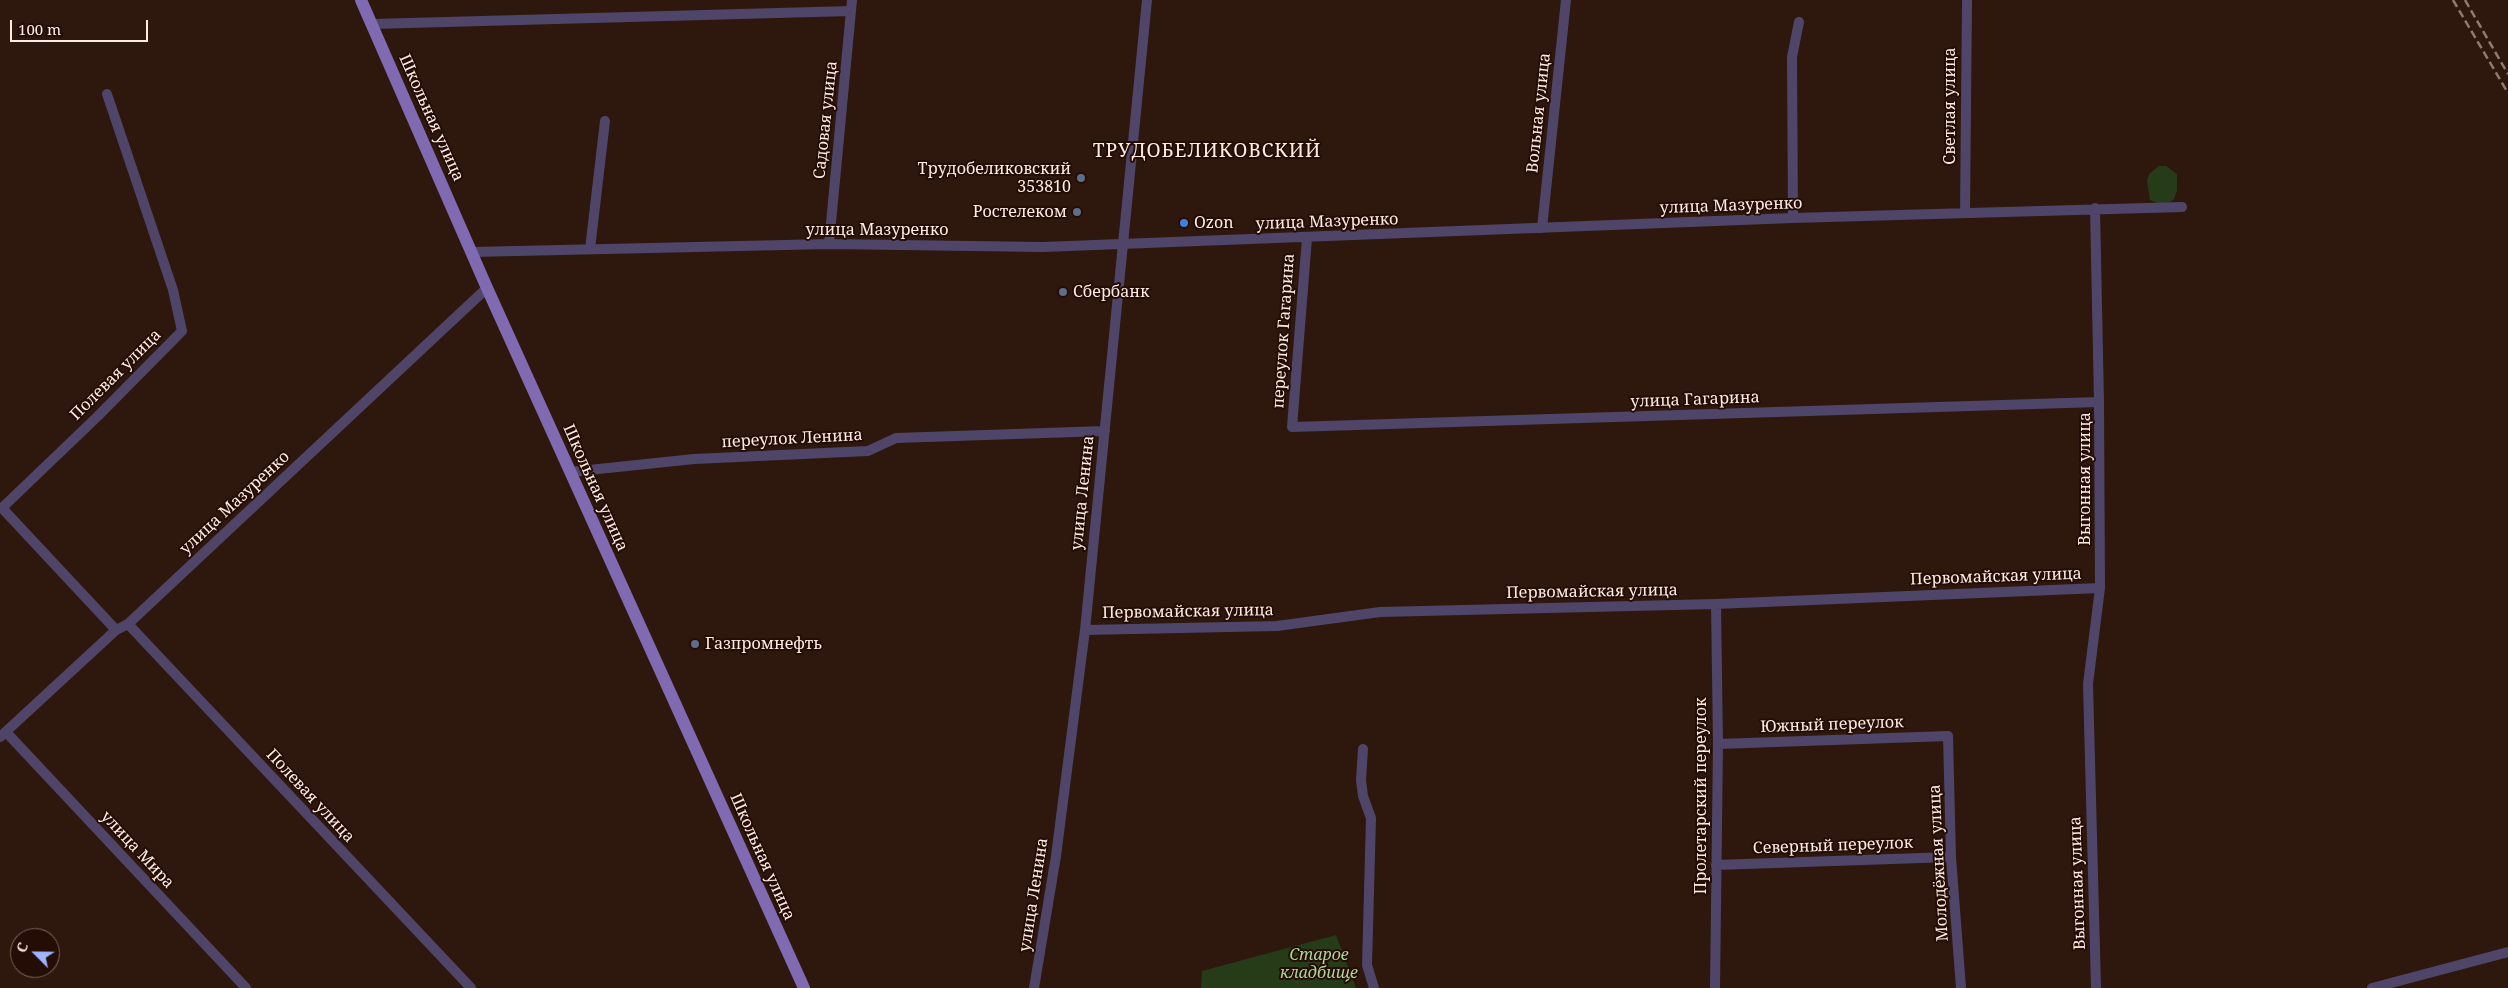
<!DOCTYPE html>
<meta charset="utf-8">
<style>
body{margin:0}
#map{position:relative;width:2508px;height:988px;overflow:hidden;background:#2e170c;font-family:"Noto Serif",serif}
canvas{display:block}
.north{position:absolute;left:10px;top:928px;width:50px;height:50px;box-sizing:border-box;background:#240d04;border:1px solid #7b665e;border-radius:50%;rotate:293deg;font-size:14px;font-weight:700;line-height:20px;text-align:center;color:#fdebe4}
.north::after{content:'';display:block;margin:auto;width:18px;height:22px;background:#9eb4fd;clip-path:polygon(50% 0,100% 100%,50% 72%,0 100%)}
.scale{position:absolute;left:10px;top:20px;width:138px;height:22px;box-sizing:border-box;border:2px solid #fdebe4;border-top:0;padding-left:6px;font-size:15px;line-height:18px;white-space:nowrap;color:#fdebe4;-webkit-text-stroke:4px #240d04;paint-order:stroke}
</style>
<div id="map">
<canvas width="2508" height="988"></canvas>
<div class="north">С</div>
<div class="scale">100 m</div>
</div>
<script>
const context = document.querySelector('canvas').getContext('2d');
context.lineJoin = 'round';
function fillPath(path, color) { context.fillStyle = color; context.fill(path, 'evenodd'); }
const shape = rows => new Path2D(rows.map(r => 'M' + r).join(''));
function strokePath(path, color, width, dash) { context.strokeStyle = color; context.lineWidth = width; context.lineCap = dash ? 'butt' : 'round'; context.setLineDash(dash || []); context.stroke(path); }
function label(font, color, halo, rows, align = 'center') {
  context.font = font + ' "Noto Serif",serif'; context.lineWidth = 4; context.setLineDash([]); context.textBaseline = 'middle'; context.strokeStyle = halo; context.fillStyle = color; for (const [text, x, y, turn = 0] of rows) {
    context.save(); context.translate(x, y); context.rotate((+turn || 0) * Math.PI / 180); context.textAlign = isNaN(turn) ? turn : align; if (halo) context.strokeText(text, 0, 0); context.fillText(text, 0, 0); context.restore();
  }
}
fillPath(shape([
 [2159,166,2166,166,2177,174,2177,191,2174,199,2169,203,2157,203,2150,200,2147,181,2149,174],
 [1336,935,1356,988,1201,988,1202,971]
]), '#263c19');
strokePath(shape([
 [372,24,851,11],
 [107,94,173,290,182,331,98,416,2,508,116,630],
 [2095,208,2099,402,2100,588,2088,684,2096,988],
 [1965,213,1967,0],
 [1793,218,1792,57,1799,22],
 [1542,228,1566,0],
 [1307,238,1292,427,2099,402],
 [829,244,852,0],
 [590,249,605,121],
 [472,252,829,244,1043,247,1793,218,2182,207],
 [570,472,694,459,868,451,896,438,1105,431],
 [128,624,471,988],
 [1085,630,1277,626,1380,612,1716,604,2100,588],
 [6,732,246,988],
 [0,737,116,630,128,624,487,288],
 [1718,744,1948,736,1951,857,1961,988],
 [1363,749,1361,780,1363,796,1371,818,1367,965,1374,988],
 [1716,865,1951,857],
 [1034,988,1056,856,1085,630,1147,0],
 [1715,988,1718,744,1716,604],
 [2372,988,2508,952]
]), '#4f4568', 10);
strokePath(shape([
 [361,0,487,288,804,988]
]), '#806ab2', 12);
strokePath(shape([
 [2453,0,2508,93],
 [2465,0,2508,74]
]), '#8e7a71', 2.5, [8, 4]);
for (const [x, y, r, color] of [
 [1081,178,5,"#5c6f8a"],
 [1077,212,5,"#5c6f8a"],
 [1184,223,5,"#3f7fe0"],
 [1063,292,5,"#5c6f8a"],
 [695,644,5,"#5c6f8a"]
]) { const dot = new Path2D(); dot.arc(x, y, r, 0, 2 * Math.PI); context.fillStyle = color; context.fill(dot); strokePath(dot, '#240d04', 2); }
label('16px', '#fdebe4', '#240d04', [
 ["Светлая улица",1950,106,-90],
 ["Вольная улица",1539,113,-84],
 ["Школьная улица",431,118,66],
 ["Садовая улица",826,120,-84],
 ["улица Мазуренко",1731,206,-2],
 ["улица Мазуренко",1327,222,-2],
 ["улица Мазуренко",877,230],
 ["переулок Гагарина",1284,331,-86],
 ["Полевая улица",116,375,-45],
 ["улица Гагарина",1695,400,-2],
 ["переулок Ленина",792,439,-3],
 ["Выгонная улица",2085,479,-90],
 ["Школьная улица",595,488,66],
 ["улица Ленина",1083,493,-84],
 ["улица Мазуренко",235,503,-43],
 ["Первомайская улица",1996,577,-2],
 ["Первомайская улица",1592,592,-1],
 ["Первомайская улица",1188,612,-1],
 ["Южный переулок",1832,725,-2],
 ["Полевая улица",310,796,47],
 ["Пролетарский переулок",1701,796,-90],
 ["Северный переулок",1833,846,-2],
 ["улица Мира",137,850,47],
 ["Школьная улица",762,857,66],
 ["Молодёжная улица",1939,863,-93],
 ["Выгонная улица",2078,883,-92],
 ["улица Ленина",1034,895,-81]
]);
label('16px', '#fdebe4', '#240d04', [
 ["Трудобеликовский",1071,169,"right"],
 ["353810",1071,187,"right"],
 ["Ростелеком",1067,212,"right"],
 ["Ozon",1194,223],
 ["Сбербанк",1073,292],
 ["Газпромнефть",705,644]
], 'left');
label('italic 16px', '#abd594', '#240d04', [
 ["Старое",1319,955],
 ["кладбище",1319,973]
]);
context.letterSpacing = '1px';
label('19px', '#fdebe4', '#240d04', [
 ["ТРУДОБЕЛИКОВСКИЙ",1207,152]
]);
context.letterSpacing = '0px';
</script>
